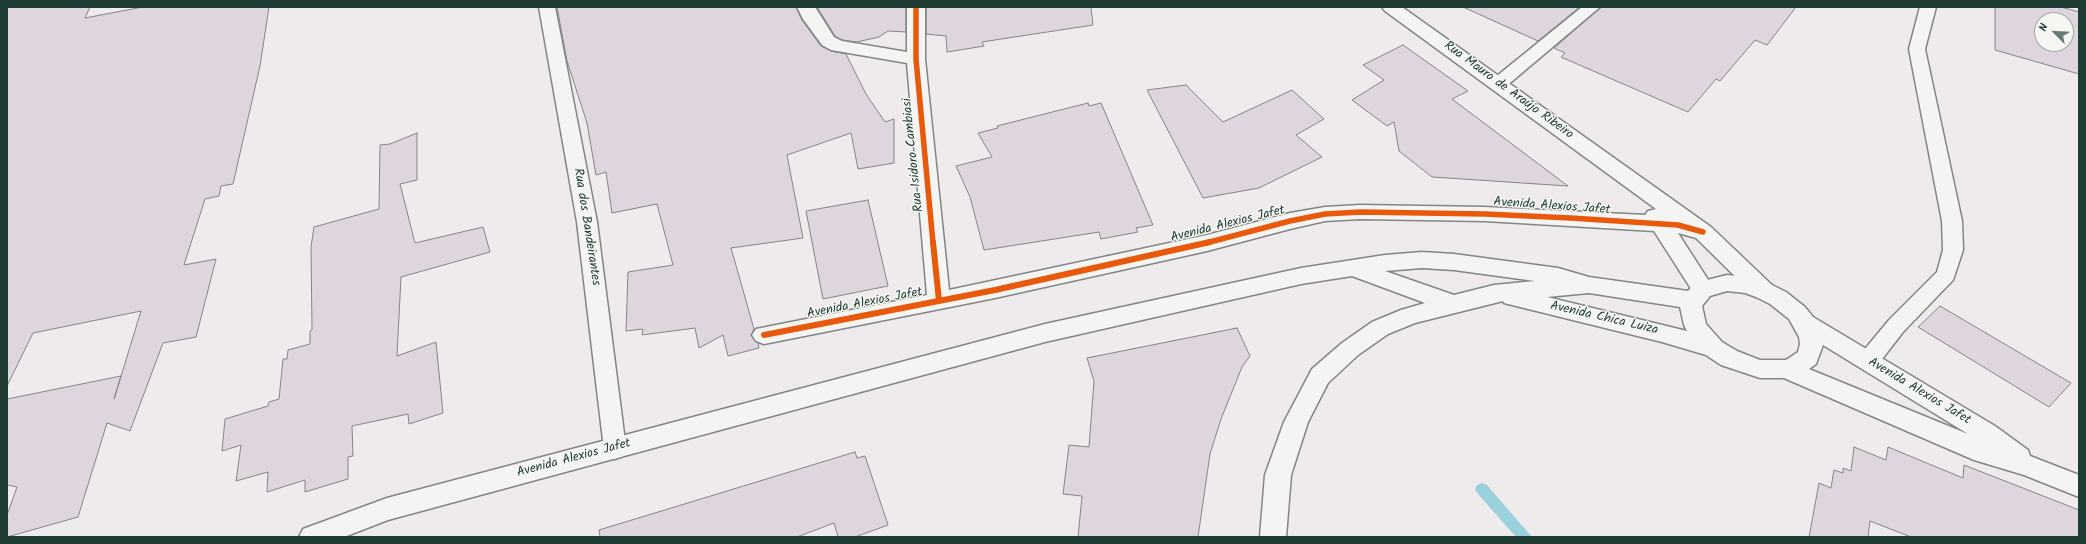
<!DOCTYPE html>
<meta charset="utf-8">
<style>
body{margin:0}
#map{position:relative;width:2086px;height:544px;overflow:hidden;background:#efebed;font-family:Kalam,sans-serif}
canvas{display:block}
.frame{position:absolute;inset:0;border:8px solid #1f3d34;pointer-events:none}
.north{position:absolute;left:2034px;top:12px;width:40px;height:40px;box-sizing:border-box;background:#f6f6f2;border:1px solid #a0aca6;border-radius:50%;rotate:294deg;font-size:11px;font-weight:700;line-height:16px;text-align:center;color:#1f3d34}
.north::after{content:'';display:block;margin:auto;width:14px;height:18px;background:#687a75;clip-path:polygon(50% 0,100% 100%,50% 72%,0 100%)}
</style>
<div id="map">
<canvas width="2086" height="544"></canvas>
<div class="frame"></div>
<div class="north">N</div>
</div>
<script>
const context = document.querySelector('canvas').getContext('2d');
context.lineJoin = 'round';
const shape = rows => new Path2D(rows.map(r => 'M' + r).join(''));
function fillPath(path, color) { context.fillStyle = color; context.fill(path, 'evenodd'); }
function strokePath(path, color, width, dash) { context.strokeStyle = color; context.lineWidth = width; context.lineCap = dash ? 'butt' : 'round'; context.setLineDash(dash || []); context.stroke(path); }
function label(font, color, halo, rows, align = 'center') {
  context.font = font + ' Kalam,sans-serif'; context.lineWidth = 3; context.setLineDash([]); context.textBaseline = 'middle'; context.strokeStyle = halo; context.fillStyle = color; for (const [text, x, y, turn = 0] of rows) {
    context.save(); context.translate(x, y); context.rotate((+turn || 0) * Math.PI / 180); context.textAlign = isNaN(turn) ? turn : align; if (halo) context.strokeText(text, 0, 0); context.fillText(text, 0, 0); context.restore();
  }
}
fillPath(shape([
 [1482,483,1487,485,1532,537,1516,537,1477,493,1475,489,1477,485,1482,483]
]), '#9bd1dc');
const building = shape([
 [7,7,90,7,85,18,143,7,269,7,260,66,233,184,221,186,219,196,205,199,184,265,216,259,196,337,163,343,130,431,107,423,78,517,7,537,7,515,17,487,7,485,7,399,121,376,114,399,141,311,33,333,7,386,7,7],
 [557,7,796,7,802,20,821,46,831,51,846,54,866,94,885,122,894,119,894,163,858,169,851,133,787,155,803,238,731,248,754,329,751,336,758,343,759,348,728,356,723,335,699,348,695,328,642,335,643,329,626,331,628,272,673,265,657,204,612,213,606,172,596,175,587,123,567,61,557,7],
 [817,7,906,7,906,32,888,31,879,37,857,42,842,40,835,36,817,7],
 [926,7,1091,7,1093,25,982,42,984,46,947,52,946,36,926,34,926,7],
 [1463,7,1580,7,1538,41,1463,7],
 [1601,7,1796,7,1767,45,1755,40,1720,81,1716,79,1688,112,1561,57,1565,53,1554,48,1601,7],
 [1995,7,2061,7,2079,12,2079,74,1995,50,1995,7],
 [2042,20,2066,20,2066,44,2042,44,2042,20],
 [1403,45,1468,91,1452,99,1568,186,1432,177,1399,151,1394,122,1387,126,1352,100,1384,80,1363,65,1403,45],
 [1186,85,1223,122,1292,90,1324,119,1296,135,1322,157,1259,188,1203,198,1147,90,1186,85],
 [1088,103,1089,106,1101,103,1153,225,1136,228,1138,232,1101,239,1099,232,984,250,970,197,956,166,992,157,978,133,998,128,997,126,1088,103],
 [417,133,417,180,400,184,415,243,483,227,490,252,401,277,397,356,436,342,443,413,409,424,408,414,352,426,353,456,348,457,348,479,305,492,305,480,267,492,268,472,236,481,241,445,222,451,225,419,268,406,269,402,279,399,283,359,287,359,288,350,310,344,310,331,312,330,311,247,314,227,379,209,380,145,390,144,417,133],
 [868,200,888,286,823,299,806,211,868,200],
 [1940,306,2071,383,2049,407,1918,327,1940,306],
 [1237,328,1250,356,1242,367,1221,419,1210,454,1198,537,1078,537,1082,496,1063,494,1069,445,1089,447,1094,381,1087,358,1237,328],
 [1854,447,1886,460,1888,447,1963,478,1964,465,2079,510,2079,537,1911,537,1870,521,1868,537,1809,537,1819,483,1831,488,1834,470,1843,473,1843,468,1851,471,1854,447],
 [855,452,857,458,865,456,888,525,855,537,838,537,834,523,797,537,600,537,599,530,855,452]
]);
fillPath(building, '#ded5de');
strokePath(building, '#828685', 1);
const lane = shape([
 [539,7,555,7,597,222,626,449,623,456,615,459,607,456,604,449,577,222,539,7],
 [1582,7,1600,7,1504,88,1498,89,1492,88,1489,84,1492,80,1582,7],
 [1920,7,1936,7,1925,49,1962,221,1963,250,1953,280,1903,332,1876,367,1868,370,1860,367,1857,361,1860,355,1889,320,1937,272,1943,250,1942,221,1909,49,1920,7]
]);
const street = shape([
 [797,7,815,7,834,37,842,41,907,52,907,7,925,7,925,59,949,290,1207,235,1290,213,1325,207,1360,205,1485,207,1645,215,1648,211,1656,209,1385,11,1382,7,1402,7,1711,227,1772,285,1775,291,1772,297,1764,299,1756,297,1696,238,1678,233,1714,289,1711,295,1703,297,1695,295,1654,231,1485,221,1360,219,1325,221,1290,229,1207,251,995,298,764,344,756,341,752,335,756,329,927,295,907,63,831,50,822,45,803,19,797,7]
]);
const secondary = shape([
 [1422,252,1454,254,1558,268,1589,277,1688,291,1695,283,1727,275,1746,277,1772,285,1786,292,1805,307,1813,317,1995,426,2028,450,2030,456,2079,475,2079,497,2024,475,1974,460,1784,378,1760,378,1721,365,1706,355,1662,342,1512,305,1504,303,1503,301,1415,323,1388,334,1358,355,1328,383,1308,422,1291,475,1286,537,1260,537,1265,475,1284,422,1312,369,1342,343,1372,322,1401,310,1425,303,1352,276,1301,284,1045,342,388,520,344,537,299,537,303,529,387,498,1045,324,1301,268,1385,255,1422,252],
 [1422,268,1454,270,1535,281,1494,285,1454,295,1385,271,1422,268],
 [1727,291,1745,293,1756,297,1770,304,1789,319,1799,337,1800,344,1798,352,1786,360,1760,360,1737,351,1722,342,1706,324,1702,306,1710,296,1727,291],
 [1589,293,1680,307,1684,325,1687,331,1547,297,1589,293],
 [1823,345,1968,434,1809,369,1816,364,1823,345]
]);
strokePath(lane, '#828685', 3);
strokePath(street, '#828685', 3);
strokePath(secondary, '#828685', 3);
fillPath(lane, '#f4f4f2');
fillPath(street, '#f4f4f2');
fillPath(secondary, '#f4f4f2');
strokePath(shape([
 [916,7,916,59,933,243],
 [1206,243,1290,221,1325,214,1360,212,1485,214,1571,218,1678,225,1703,232]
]), '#e8590c', 5.5);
strokePath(shape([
 [933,242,939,301],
 [764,335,995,290,1210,242]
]), '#e8590c', 6);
label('13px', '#1f3d34', '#f6f6f2', [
 ["Rua Mauro de Araújo Ribeiro",1508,91,36],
 ["Rua Isidoro Cambiasi",914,155,-96],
 ["Avenida Alexios Jafet",1552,207,4],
 ["Avenida Alexios Jafet",1228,225,-14],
 ["Rua dos Bandeirantes",586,227,81],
 ["Avenida Alexios Jafet",865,304,-11],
 ["Avenida Chica Luiza",1604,319,13],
 ["Avenida Alexios Jafet",1919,392,31],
 ["Avenida Alexios Jafet",574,459,-15]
]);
</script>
